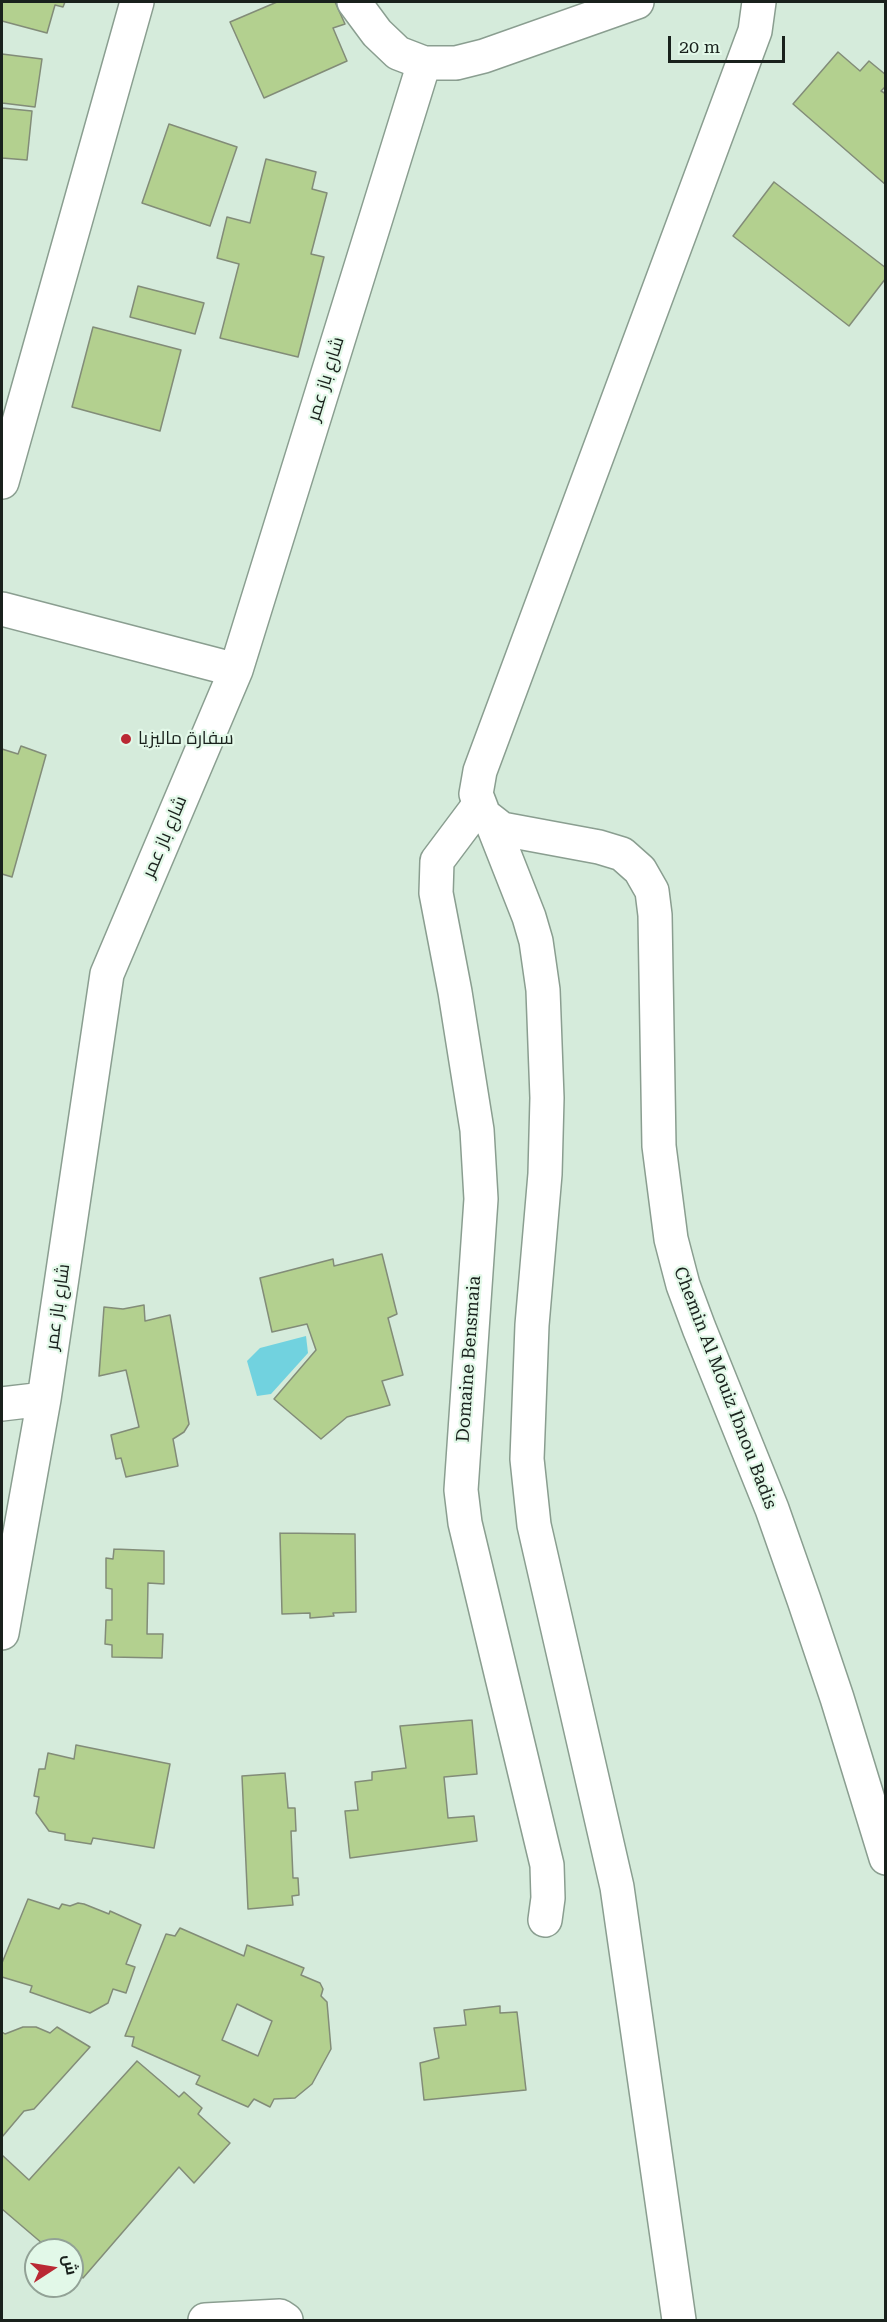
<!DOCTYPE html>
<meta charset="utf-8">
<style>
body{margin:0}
#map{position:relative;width:887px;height:2322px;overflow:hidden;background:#d5ebdb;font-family:"Roboto Serif",Cairo,serif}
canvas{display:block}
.frame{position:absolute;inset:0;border:3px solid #19211c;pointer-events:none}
.north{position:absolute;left:24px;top:2238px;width:60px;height:60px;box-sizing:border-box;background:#e2f8e8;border:2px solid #92a296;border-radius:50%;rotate:78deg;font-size:16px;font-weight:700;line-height:24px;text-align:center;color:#19211c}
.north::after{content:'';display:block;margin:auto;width:21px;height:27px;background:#ba2934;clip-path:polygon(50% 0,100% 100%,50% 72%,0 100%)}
.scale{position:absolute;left:668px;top:36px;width:117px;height:27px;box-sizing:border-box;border:3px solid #19211c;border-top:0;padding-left:8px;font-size:18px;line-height:21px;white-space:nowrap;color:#19211c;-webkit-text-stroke:4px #e2f8e8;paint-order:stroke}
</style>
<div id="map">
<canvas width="887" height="2322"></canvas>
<div class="frame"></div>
<div class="north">ش</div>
<div class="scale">20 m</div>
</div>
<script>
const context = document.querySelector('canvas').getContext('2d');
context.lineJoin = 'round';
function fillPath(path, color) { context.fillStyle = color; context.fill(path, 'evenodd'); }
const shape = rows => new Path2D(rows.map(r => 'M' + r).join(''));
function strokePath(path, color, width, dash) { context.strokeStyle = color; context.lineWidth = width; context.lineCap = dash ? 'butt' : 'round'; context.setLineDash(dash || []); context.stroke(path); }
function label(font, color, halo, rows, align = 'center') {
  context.font = font + ' "Roboto Serif",Cairo,serif'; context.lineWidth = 4.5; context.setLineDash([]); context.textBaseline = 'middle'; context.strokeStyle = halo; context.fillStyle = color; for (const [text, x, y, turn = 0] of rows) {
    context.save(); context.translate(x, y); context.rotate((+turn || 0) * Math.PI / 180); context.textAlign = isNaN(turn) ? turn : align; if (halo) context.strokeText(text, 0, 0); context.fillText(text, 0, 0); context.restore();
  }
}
fillPath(shape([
 [306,1336,308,1353,271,1394,257,1396,247,1361,260,1348]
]), '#71d2df');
const building = shape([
 [2,2,65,2,63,7,55,5,47,33,2,21,2,2],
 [277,2,335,2,345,24,333,28,347,61,264,98,230,22,277,2],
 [838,52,860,71,869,61,886,75,886,86,881,91,886,94,886,185,793,104,838,52],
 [2,54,42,59,35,107,2,103,2,54],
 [2,108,32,111,27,160,2,158,2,108],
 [169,124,237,147,210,226,142,203,169,124],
 [266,159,316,172,312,189,327,193,311,254,324,257,298,357,220,338,239,264,217,258,227,217,250,223,266,159],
 [774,182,886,268,886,278,849,326,733,236,774,182],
 [138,286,204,303,195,334,130,317,138,286],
 [93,327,181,350,160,431,72,407,93,327],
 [21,746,46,755,12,877,2,874,2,749,18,754,21,746],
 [382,1254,397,1314,388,1318,403,1375,382,1381,390,1405,347,1417,321,1439,274,1399,316,1350,307,1324,272,1332,260,1278,333,1259,334,1266,382,1254],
 [144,1305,145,1321,170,1315,189,1424,184,1432,173,1439,178,1466,126,1477,121,1458,116,1459,111,1435,139,1427,126,1370,99,1376,104,1307,123,1309,144,1305],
 [280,1533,355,1534,356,1612,333,1613,334,1616,310,1618,310,1613,282,1614,280,1533],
 [114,1549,164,1551,164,1584,148,1583,147,1634,163,1634,162,1658,112,1657,112,1645,105,1644,106,1620,112,1620,112,1589,106,1588,106,1558,113,1559,114,1549],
 [472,1720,477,1774,444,1777,448,1818,474,1816,477,1841,350,1858,345,1811,358,1810,355,1782,372,1780,372,1772,406,1768,400,1726,472,1720],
 [76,1745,170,1764,154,1848,93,1838,91,1844,65,1840,65,1834,49,1831,36,1813,39,1797,34,1796,39,1769,45,1769,48,1753,74,1759,76,1745],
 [285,1773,288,1808,295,1808,296,1831,291,1831,293,1878,298,1878,299,1895,292,1896,293,1905,248,1909,242,1776,285,1773],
 [28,1899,59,1909,62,1904,70,1906,78,1903,84,1904,109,1914,110,1911,141,1925,126,1964,135,1967,126,1993,113,1989,108,2003,90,2013,30,1992,32,1986,2,1977,2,1963,28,1899],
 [180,1928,244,1956,247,1945,304,1968,301,1975,320,1983,323,1989,321,1996,327,2002,331,2049,312,2084,295,2098,274,2099,270,2107,254,2099,248,2107,196,2084,200,2076,132,2046,134,2037,125,2036,166,1934,175,1936,180,1928],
 [237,2004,272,2021,258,2056,222,2040,237,2004],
 [500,2006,500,2013,517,2012,526,2090,424,2100,420,2063,439,2058,434,2028,466,2025,464,2010,500,2006],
 [23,2027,36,2027,50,2033,57,2027,90,2047,34,2109,24,2111,2,2137,2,2032,5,2034,23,2027],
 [137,2061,179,2097,184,2092,202,2108,198,2114,230,2143,194,2183,179,2167,83,2278,72,2269,72,2250,50,2250,2,2209,2,2155,29,2180,137,2061]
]);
fillPath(building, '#b3d08f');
strokePath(building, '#828c78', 1.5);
const minor = shape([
 [2,482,137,2],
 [2,609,236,670],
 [479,805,437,861,436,893,455,992,477,1130,481,1199,461,1490,465,1523,547,1865,548,1898,545,1920],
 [492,823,529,917,536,941,543,990,547,1098,545,1174,532,1325,527,1459,534,1525,617,1887,679,2320],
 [2,1404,44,1399],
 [2,1633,44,1399,107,974,236,670,424,63],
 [205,2320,280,2316,286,2320]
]);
const tertiary = shape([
 [354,2,377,33,398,53,424,63,456,63,484,56,637,2],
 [759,2,755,31,480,771,476,794,484,815,502,829,599,847,622,854,640,870,652,891,655,915,659,1146,671,1239,683,1285,699,1328,772,1509,804,1600,837,1698,886,1858]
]);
strokePath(minor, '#8a9e90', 36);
strokePath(tertiary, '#8a9e90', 36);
strokePath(minor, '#fff', 33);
strokePath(tertiary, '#fff', 33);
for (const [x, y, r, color] of [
 [126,739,6,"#ba2934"]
]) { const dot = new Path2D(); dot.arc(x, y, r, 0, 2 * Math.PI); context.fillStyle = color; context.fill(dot); strokePath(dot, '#e2f8e8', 2); }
label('18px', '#19211c', '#e2f8e8', [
 ["شارع باز عمر",326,379,-73],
 ["شارع باز عمر",165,837,-67],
 ["شارع باز عمر",58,1307,-82],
 ["Domaine Bensmaia",469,1359,-86],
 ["Chemin Al Mouiz Ibnou Badis",725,1388,69]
]);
label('18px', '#19211c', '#e2f8e8', [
 ["سفارة ماليزيا",138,739]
], 'left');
</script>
